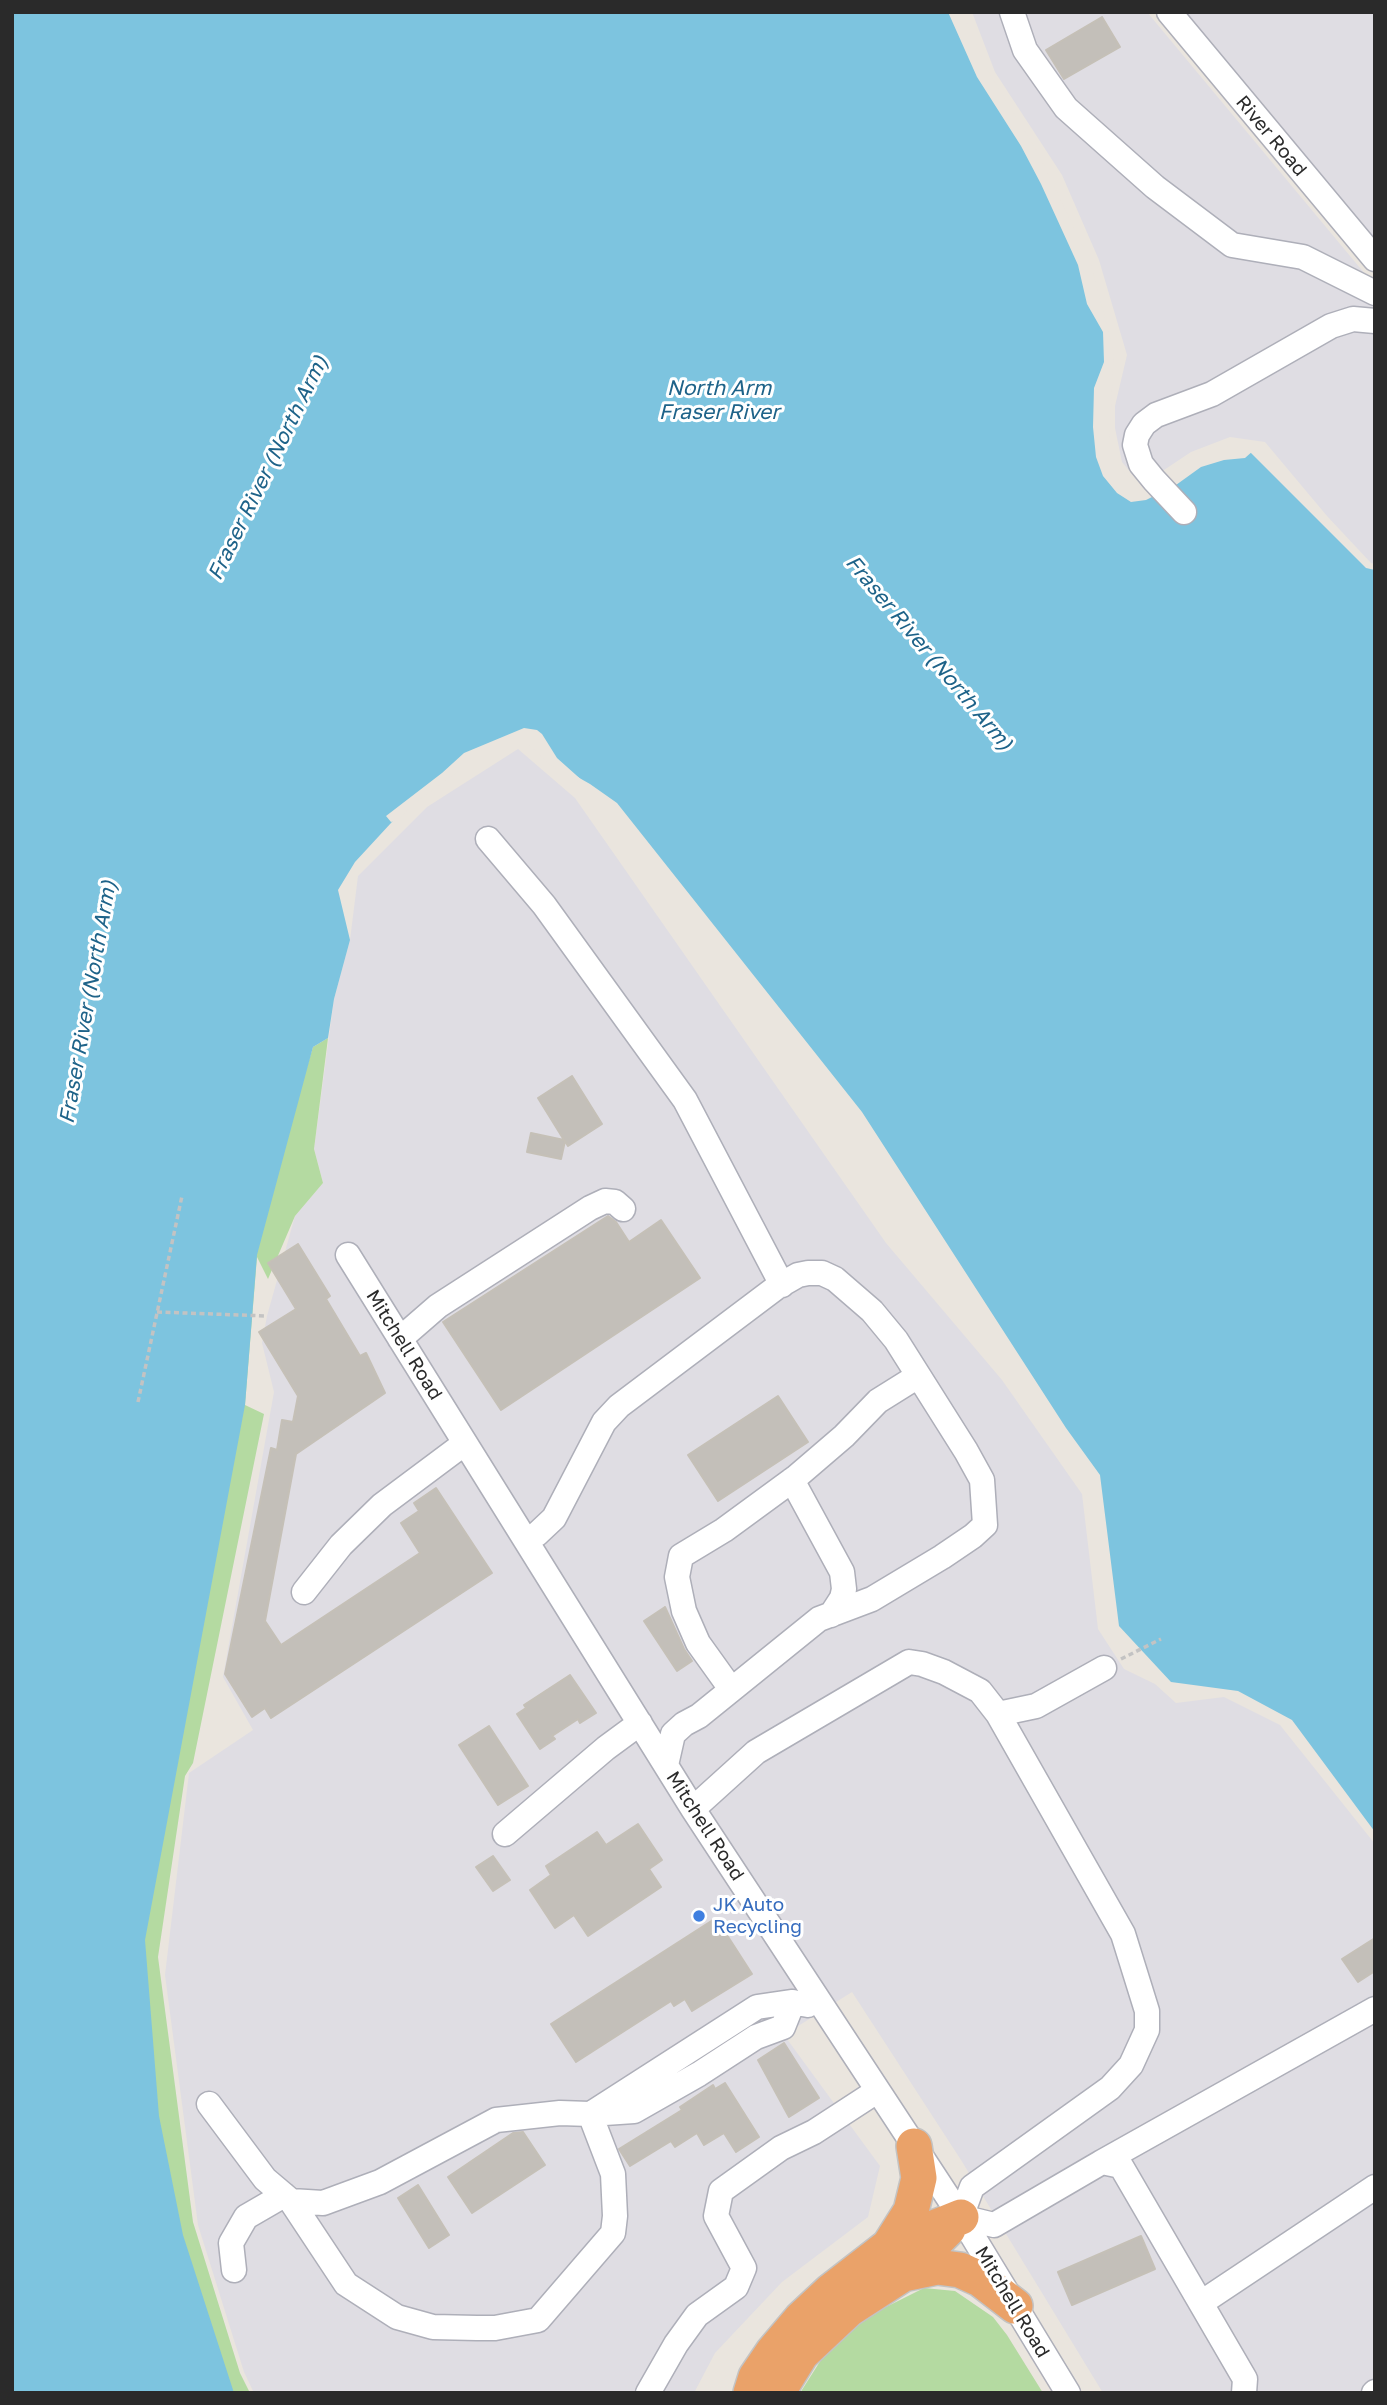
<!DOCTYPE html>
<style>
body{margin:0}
#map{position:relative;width:1387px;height:2405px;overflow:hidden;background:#eae5de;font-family:"Golos Text",sans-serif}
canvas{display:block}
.frame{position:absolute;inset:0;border:14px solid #2a2a2a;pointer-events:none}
</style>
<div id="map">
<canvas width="1387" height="2405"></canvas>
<div class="frame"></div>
</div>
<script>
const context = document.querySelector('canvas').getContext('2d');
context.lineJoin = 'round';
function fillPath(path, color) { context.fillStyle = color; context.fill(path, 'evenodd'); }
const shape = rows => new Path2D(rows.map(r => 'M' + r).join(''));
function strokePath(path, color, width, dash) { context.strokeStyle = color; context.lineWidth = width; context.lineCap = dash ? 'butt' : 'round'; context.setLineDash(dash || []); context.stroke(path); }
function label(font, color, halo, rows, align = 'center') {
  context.font = font + ' "Golos Text",sans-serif'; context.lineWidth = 6; context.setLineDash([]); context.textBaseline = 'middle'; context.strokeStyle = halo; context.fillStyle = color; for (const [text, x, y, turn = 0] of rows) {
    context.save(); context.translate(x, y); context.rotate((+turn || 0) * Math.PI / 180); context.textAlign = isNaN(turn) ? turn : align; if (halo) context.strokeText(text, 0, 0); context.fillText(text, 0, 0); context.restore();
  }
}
fillPath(shape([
 [972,12,1147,12,1375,286,1375,564,1371,563,1327,516,1265,442,1230,437,1191,452,1161,472,1184,519,1141,485,1122,462,1115,428,1115,406,1127,355,1099,260,1062,175,995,72],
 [1169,12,1375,12,1375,259],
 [518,749,575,798,886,1243,1002,1380,1082,1494,1098,1629,1124,1669,1155,1684,1176,1703,1224,1697,1280,1725,1375,1844,1375,2393,1103,2393,961,2160,852,1992,784,2035,880,2166,868,2217,782,2282,715,2353,694,2393,254,2393,244,2372,198,2225,165,1975,189,1773,253,1730,223,1677,274,1392,262,1343,267,1316,295,1216,323,1183,314,1149,334,999,350,940,358,876,427,807]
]), '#dfdde3');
fillPath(shape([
 [328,1038,314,1149,323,1183,295,1216,268,1279,257,1257,245,1405,264,1414,193,1763,185,1776,158,1957,193,2222,240,2373,250,2393,206,2393,127,2051,150,1584,313,1047],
 [924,2288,955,2291,993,2317,1007,2335,1043,2393,800,2393,840,2330]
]), '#b4daa1');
fillPath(shape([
 [12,12,956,12,982,68,1087,262,1109,342,1106,444,1111,461,1138,489,1191,458,1249,451,1366,568,1375,570,1375,1832,1292,1720,1238,1691,1171,1682,1119,1626,1100,1475,1066,1428,862,1112,617,803,590,784,551,762,529,741,514,738,461,765,403,810,355,862,338,890,350,940,334,999,328,1038,313,1047,257,1255,245,1405,145,1940,159,2116,183,2235,234,2393,12,2393]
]), '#7dc4df');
fillPath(shape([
 [948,12,960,12,968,25,985,66,1037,151,1090,261,1114,352,1109,444,1114,459,1125,474,1139,486,1145,485,1189,455,1214,446,1251,448,1254,450,1245,458,1224,460,1201,467,1176,485,1146,500,1131,502,1117,493,1103,476,1096,457,1093,427,1094,388,1104,362,1103,332,1087,304,1078,265,1041,184,1021,146,977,77],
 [524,728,537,730,542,734,557,758,594,791,550,765,528,744,515,742,463,768,412,805,398,820,391,822,386,816,442,773,464,753]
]), '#eae5de');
const building = shape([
 [1102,17,1120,47,1064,79,1046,50,1102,17],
 [572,1076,602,1124,568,1146,565,1141,561,1159,527,1152,531,1133,564,1140,538,1098,572,1076],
 [608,1216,616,1222,629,1242,661,1220,700,1278,501,1410,443,1322,608,1216],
 [298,1244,330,1296,326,1299,360,1356,366,1353,385,1393,296,1454,265,1621,281,1645,420,1553,401,1523,419,1511,414,1503,436,1488,492,1573,271,1718,265,1708,252,1717,225,1674,271,1448,277,1450,282,1420,293,1422,298,1396,259,1332,296,1309,268,1263,298,1244],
 [778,1396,808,1442,718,1501,688,1455,778,1396],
 [665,1607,684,1649,692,1661,677,1671,644,1621,665,1607],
 [570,1675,596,1713,580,1723,578,1719,552,1736,555,1739,540,1749,517,1714,526,1708,524,1705,570,1675],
 [489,1726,528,1786,498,1805,459,1745,489,1726],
 [638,1824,662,1860,649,1869,661,1887,588,1936,574,1915,555,1928,530,1890,551,1875,546,1866,597,1832,606,1845,638,1824],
 [493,1856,510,1880,493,1891,476,1867,493,1856],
 [716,1918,752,1974,692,2011,685,1999,674,2006,671,2001,576,2062,551,2024,716,1918],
 [1375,1938,1375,1971,1358,1982,1342,1959,1375,1938],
 [784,2043,819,2098,789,2117,758,2060,784,2043],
 [725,2083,759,2137,736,2152,724,2133,704,2145,697,2133,675,2147,671,2141,630,2166,619,2149,682,2110,680,2107,713,2085,715,2089,725,2083],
 [523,2132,545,2165,472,2213,448,2177,513,2133,523,2132],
 [418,2185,449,2235,429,2248,398,2198,418,2185],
 [1141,2236,1155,2269,1072,2305,1058,2272,1141,2236]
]);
fillPath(building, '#c3bfb9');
strokePath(building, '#c5c0b7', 2);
const minor = shape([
 [1012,12,1025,50,1066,108,1155,187,1232,245,1303,257,1375,293],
 [1169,12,1375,259],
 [1184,512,1154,480,1141,464,1135,445,1137,435,1144,424,1156,415,1212,394,1331,326,1353,319,1375,321],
 [488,839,544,905,685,1100,782,1285],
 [348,1255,693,1809,961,2217,1068,2393],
 [400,1339,438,1306,590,1208,605,1201,615,1202,623,1209],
 [792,1480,842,1572,844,1589,842,1598,831,1615],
 [526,1540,537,1534,554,1518,604,1422,619,1406,777,1287,798,1275,808,1273,822,1273,835,1279,872,1311,896,1340,966,1451,982,1480,985,1525,973,1536,942,1557,872,1599,819,1619,699,1716,684,1724,673,1734,666,1765],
 [304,1592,341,1545,382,1505,465,1443],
 [731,1689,698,1643,684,1611,677,1577,681,1556,724,1530,795,1478,844,1436,878,1401,918,1376],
 [998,1714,1036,1706,1104,1668],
 [693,1809,756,1752,909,1662,922,1664,944,1672,980,1691,998,1714,1123,1934,1147,2011,1147,2030,1131,2065,1110,2088,972,2187,961,2217],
 [505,1834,606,1748,640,1723],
 [209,2104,265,2179,291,2201,323,2203,380,2182,496,2120,560,2113,590,2114,634,2111,699,2074,756,2037,783,2027,793,2002],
 [592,2113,757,2007,791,2002,808,2005],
 [1102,2162,1375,2009],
 [291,2201,346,2284,397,2317,433,2327,477,2328,495,2328,538,2320,613,2233,615,2216,613,2174,590,2114],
 [961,2217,994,2225,1102,2162,1121,2166,1245,2379,1244,2393],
 [234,2270,231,2243,246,2217,284,2195],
 [1201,2303,1375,2187],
 [648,2393,676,2344,697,2315,736,2287,744,2268,716,2216,721,2191,781,2148,814,2132,877,2091],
 [1374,2393,1375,2392]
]);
const highway = shape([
 [889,2246,911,2211,919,2178,914,2146],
 [903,2274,937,2267,960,2270,980,2279,1015,2306],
 [751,2393,756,2377,773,2352,801,2319,831,2291,889,2246,961,2217],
 [777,2393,801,2354,849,2309,903,2274,948,2229]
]);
strokePath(minor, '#aeafb9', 27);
strokePath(highway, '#c3c3c3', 38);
strokePath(shape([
 [157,1312,267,1316],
 [138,1402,182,1196],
 [1121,1659,1161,1639]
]), '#c3c3c3', 3.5, [5, 3.5]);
strokePath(minor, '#fff', 24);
strokePath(highway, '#eaa269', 35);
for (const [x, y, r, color] of [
 [699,1916,7,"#3f7fe0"]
]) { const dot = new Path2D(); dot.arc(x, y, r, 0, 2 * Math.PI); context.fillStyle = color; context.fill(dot); strokePath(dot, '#fff', 2.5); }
label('19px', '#2a2a2a', '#fff', [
 ["River Road",1271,136,50],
 ["Mitchell Road",404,1345,58],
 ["Mitchell Road",705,1826,57],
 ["Mitchell Road",1012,2302,59]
]);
label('19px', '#366cbe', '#fff', [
 ["JK Auto",713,1905],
 ["Recycling",713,1927]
], 'left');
label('italic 21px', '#1e6389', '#fff', [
 ["North Arm",719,388],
 ["Fraser River",719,412],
 ["Fraser River (North Arm)",268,468,-64],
 ["Fraser River (North Arm)",929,653,50],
 ["Fraser River (North Arm)",88,1002,-80]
]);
</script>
